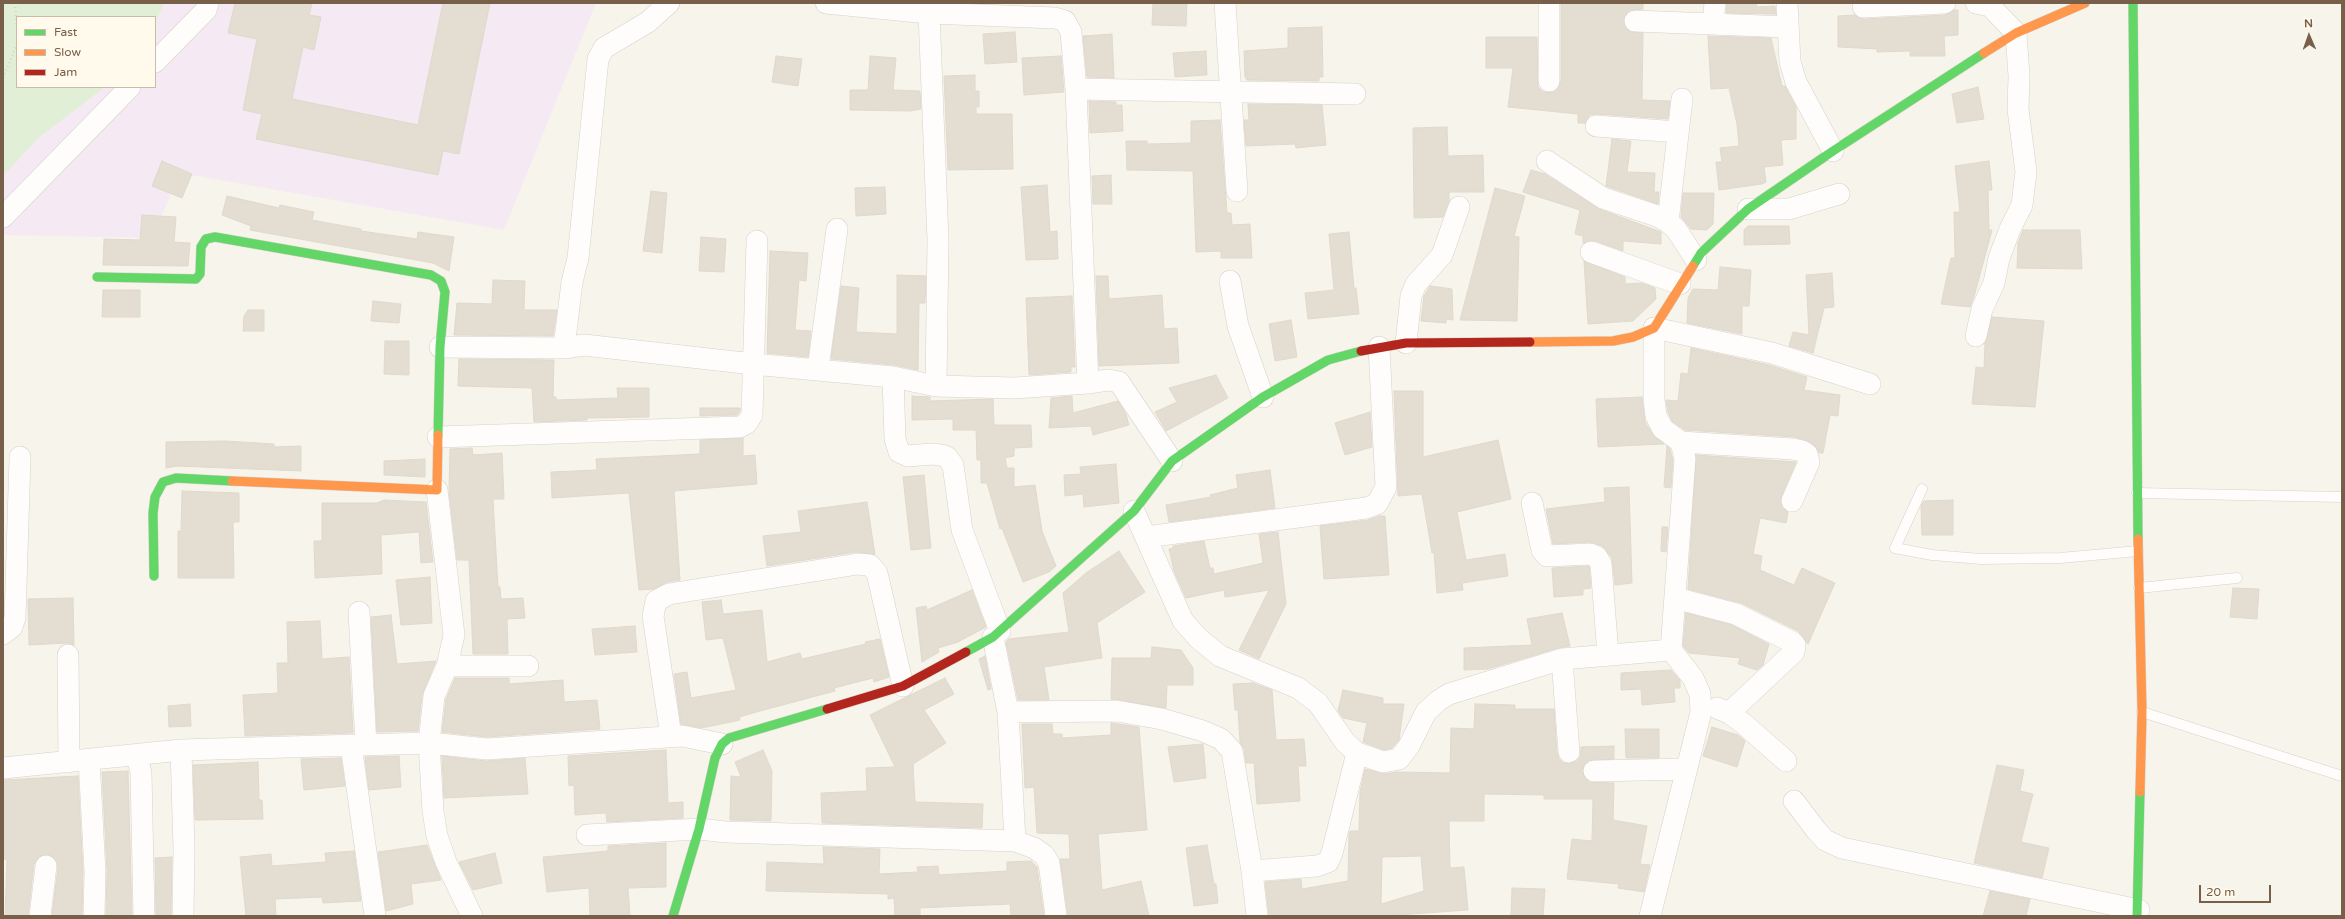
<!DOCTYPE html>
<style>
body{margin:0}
#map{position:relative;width:2345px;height:919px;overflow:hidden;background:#f7f4eb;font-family:"Varela Round",sans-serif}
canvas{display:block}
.frame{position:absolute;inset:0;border:4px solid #775f49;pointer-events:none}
.legend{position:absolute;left:16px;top:16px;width:140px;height:72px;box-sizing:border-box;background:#fffaec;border:1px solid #c9bcab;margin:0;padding:5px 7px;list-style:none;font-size:12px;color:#775f49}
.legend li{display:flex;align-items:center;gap:8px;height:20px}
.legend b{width:20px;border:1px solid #c9bcab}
.north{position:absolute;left:2289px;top:16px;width:40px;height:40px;-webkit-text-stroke:3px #fffaec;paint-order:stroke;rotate:358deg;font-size:11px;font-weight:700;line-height:16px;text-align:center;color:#775f49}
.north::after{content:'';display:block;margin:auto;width:14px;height:18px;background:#775f49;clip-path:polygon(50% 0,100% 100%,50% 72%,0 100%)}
.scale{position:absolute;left:2199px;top:885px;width:72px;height:18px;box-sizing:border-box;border:2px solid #775f49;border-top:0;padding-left:5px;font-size:12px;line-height:14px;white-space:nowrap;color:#775f49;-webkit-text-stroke:3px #fffaec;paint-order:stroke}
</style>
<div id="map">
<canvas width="2345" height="919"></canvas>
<div class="frame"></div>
<ul class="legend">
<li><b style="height:5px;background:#63d668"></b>Fast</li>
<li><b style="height:5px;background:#ff974d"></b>Slow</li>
<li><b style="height:5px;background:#b3261e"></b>Jam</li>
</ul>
<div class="north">N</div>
<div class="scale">20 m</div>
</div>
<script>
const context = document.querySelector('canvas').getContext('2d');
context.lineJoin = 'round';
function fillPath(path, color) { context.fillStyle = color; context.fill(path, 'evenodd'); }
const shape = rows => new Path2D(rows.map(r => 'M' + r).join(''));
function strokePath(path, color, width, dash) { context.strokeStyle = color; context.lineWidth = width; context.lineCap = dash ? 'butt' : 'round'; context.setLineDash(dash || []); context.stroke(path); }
fillPath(shape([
 [3,3,596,3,504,230,180,173,152,238,3,235],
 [17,17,155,17,155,87,17,87]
]), '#f5eaf3');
fillPath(shape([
 [3,3,164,3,155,22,155,17,17,17,17,87,105,87,38,138,3,176]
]), '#e0efd5');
const building = shape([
 [235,3,312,3,309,15,321,17,314,50,303,47,292,99,418,125,443,3,490,3,459,154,443,151,438,175,256,139,262,114,243,110,257,39,228,33,235,3],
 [1153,3,1187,3,1186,26,1152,25,1153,3],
 [1561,3,1643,3,1643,9,1629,11,1623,21,1629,31,1643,33,1642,100,1670,101,1668,119,1597,114,1590,115,1585,123,1578,123,1578,114,1508,107,1513,68,1486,68,1486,37,1537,37,1538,87,1543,92,1555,92,1559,87,1561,81,1561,3],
 [1727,3,1756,3,1757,7,1775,6,1776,14,1726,13,1727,3],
 [1954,10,1958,10,1958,35,1944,36,1945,56,1910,56,1910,51,1877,52,1877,49,1838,47,1838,16,1855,15,1864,19,1946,15,1954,10],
 [1322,27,1323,77,1319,77,1319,81,1247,80,1245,77,1244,51,1288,48,1288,28,1322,27],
 [1015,32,1017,62,985,64,983,34,1015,32],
 [1112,34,1114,78,1087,77,1083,36,1112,34],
 [1708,36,1771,38,1782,86,1785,86,1796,107,1796,139,1781,140,1783,165,1764,167,1766,182,1762,184,1719,190,1716,162,1722,162,1720,148,1739,146,1737,124,1729,88,1711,89,1708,36],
 [1206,51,1207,75,1175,77,1173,53,1206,51],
 [776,56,802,59,798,86,772,82,776,56],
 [870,56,896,58,893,90,920,91,921,109,910,111,850,110,850,90,868,90,870,56],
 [1061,56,1064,92,1024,95,1022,58,1061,56],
 [975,75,975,91,979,91,979,107,976,107,976,114,1012,114,1013,169,948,170,944,76,975,75],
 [1978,87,1984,119,1957,123,1952,94,1978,87],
 [1089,101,1116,102,1116,105,1122,105,1123,131,1090,133,1089,101],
 [1248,104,1322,105,1326,145,1296,148,1295,144,1246,146,1244,120,1249,120,1248,104],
 [1220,120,1227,213,1231,213,1232,225,1250,224,1252,258,1221,258,1221,251,1196,252,1193,171,1127,170,1126,141,1147,141,1147,144,1191,143,1191,121,1220,120],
 [1447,127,1448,156,1483,155,1484,192,1449,192,1449,201,1443,217,1414,218,1413,128,1447,127],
 [1612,139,1631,141,1627,172,1655,173,1654,192,1659,192,1658,204,1606,186,1612,139],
 [162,161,192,174,182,198,152,186,162,161],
 [1989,161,1992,190,1988,190,1989,230,1992,230,1974,297,1970,307,1941,304,1951,258,1955,258,1954,212,1960,212,1955,166,1989,161],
 [1531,170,1545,174,1599,209,1661,232,1661,244,1623,241,1623,251,1595,241,1583,243,1583,236,1575,234,1580,210,1523,192,1531,170],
 [1111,175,1112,204,1093,204,1092,176,1111,175],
 [1047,185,1050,232,1057,231,1058,259,1026,260,1021,187,1047,185],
 [885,187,886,214,856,216,855,188,885,187],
 [1495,188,1525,196,1514,236,1519,237,1517,321,1460,320,1495,188],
 [651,191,667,193,662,253,643,251,651,191],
 [1683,193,1714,193,1713,224,1707,230,1691,229,1681,217,1683,193],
 [227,196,279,208,280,205,314,212,312,220,361,229,361,231,417,239,418,232,454,237,449,271,433,263,250,230,251,226,222,215,227,196],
 [142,215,176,217,174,242,190,243,188,266,103,265,104,239,140,240,142,215],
 [1748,226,1789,226,1790,244,1744,245,1744,230,1748,226],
 [2023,230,2080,230,2082,269,2017,268,2018,243,2023,230],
 [1349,232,1354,288,1356,288,1359,314,1308,319,1305,293,1334,290,1329,234,1349,232],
 [701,237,726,239,724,272,699,271,701,237],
 [770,251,808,253,806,281,799,280,795,330,811,331,808,357,767,353,770,251],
 [1584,261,1625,277,1625,284,1642,283,1655,288,1656,299,1633,321,1588,324,1584,261],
 [1720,267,1751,270,1749,306,1742,306,1742,334,1687,323,1688,298,1693,289,1718,290,1720,267],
 [1832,273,1834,307,1824,308,1813,353,1789,346,1793,332,1809,335,1806,275,1832,273],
 [897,275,926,276,925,303,919,303,918,370,894,365,831,359,841,286,859,288,856,332,897,334,897,275],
 [1096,276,1108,276,1109,299,1162,295,1164,329,1177,328,1179,363,1099,366,1096,276],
 [493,280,525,281,524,310,557,310,553,336,454,335,457,303,492,304,493,280],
 [1430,286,1452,289,1453,320,1446,319,1446,323,1421,321,1424,296,1430,286],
 [103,290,140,290,140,317,102,317,103,290],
 [1072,296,1075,367,1071,367,1071,372,1029,375,1026,298,1072,296],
 [373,301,401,304,399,323,371,321,373,301],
 [248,310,264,310,264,331,243,331,244,316,248,310],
 [1992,317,2044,321,2035,407,1972,404,1976,367,1984,368,1985,343,1992,317],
 [1291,320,1297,357,1275,361,1269,324,1291,320],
 [385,341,409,341,409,375,384,374,385,341],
 [1691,348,1769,365,1807,377,1804,390,1840,395,1838,416,1830,415,1823,453,1819,453,1816,447,1808,441,1795,437,1685,430,1672,421,1668,412,1666,400,1678,401,1681,373,1688,374,1691,348],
 [459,359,554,360,553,397,556,397,556,400,618,398,617,388,649,388,649,417,587,418,587,420,534,422,532,388,458,386,459,359],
 [1216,375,1228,398,1166,431,1155,412,1177,402,1169,388,1216,375],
 [1394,391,1423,391,1423,457,1498,440,1511,499,1457,512,1466,560,1505,554,1508,576,1462,583,1463,590,1437,593,1434,552,1432,553,1422,494,1398,496,1394,391],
 [912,396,930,397,930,401,993,399,994,425,1031,425,1032,447,1014,448,1014,456,1005,458,1007,468,1014,468,1014,487,1035,485,1042,531,1056,566,1049,572,1023,582,1002,528,1000,529,987,483,981,483,981,460,977,460,976,430,953,430,953,419,912,420,912,396],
 [1072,396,1073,413,1118,401,1126,414,1129,425,1093,435,1091,426,1049,428,1051,398,1072,396],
 [1642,397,1645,422,1653,435,1664,444,1598,447,1596,399,1642,397],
 [700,408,740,408,740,411,737,415,700,416,700,408],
 [1370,412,1372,447,1345,455,1335,423,1370,412],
 [743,438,743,456,755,455,757,484,674,491,680,580,667,582,654,589,639,590,629,493,552,498,551,472,597,470,596,459,700,454,700,440,743,438],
 [225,441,274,444,274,447,301,446,301,471,177,466,166,468,166,442,225,441],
 [1667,446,1670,449,1673,460,1671,488,1664,487,1667,446],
 [472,448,473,455,502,453,504,499,493,499,498,587,500,587,501,599,523,598,525,618,507,619,508,654,473,654,469,560,457,560,449,491,450,449,472,448],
 [1696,455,1796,462,1781,497,1782,508,1788,512,1786,523,1760,518,1753,554,1762,556,1760,570,1794,585,1802,568,1835,583,1808,644,1798,631,1741,603,1688,589,1696,455],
 [425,459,425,477,384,475,384,461,425,459],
 [1116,464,1119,503,1084,507,1083,494,1065,496,1064,475,1081,474,1080,467,1116,464],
 [1270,470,1275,508,1169,522,1166,505,1211,497,1210,495,1238,488,1236,475,1270,470],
 [924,475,931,548,911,550,903,477,924,475],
 [1629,487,1632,583,1615,585,1612,558,1602,546,1589,542,1553,544,1546,509,1605,502,1604,488,1629,487],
 [182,491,239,493,239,522,233,522,234,578,178,578,178,531,181,531,182,491],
 [384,500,426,502,433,562,421,563,419,532,381,535,382,574,315,578,314,541,322,541,322,503,377,503,384,500],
 [1953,500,1953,535,1922,535,1921,506,1924,501,1953,500],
 [867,502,875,555,856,552,767,566,763,536,801,532,798,511,867,502],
 [1379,516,1385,516,1389,575,1324,579,1320,526,1368,520,1379,516],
 [1662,527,1668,527,1666,552,1661,551,1662,527],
 [1278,532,1286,604,1259,659,1239,650,1269,590,1225,597,1224,590,1186,598,1174,571,1169,549,1173,548,1173,546,1204,541,1210,568,1213,568,1214,574,1263,563,1259,534,1278,532],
 [1119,551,1145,592,1097,623,1102,658,1044,667,1049,700,1018,700,1006,642,1009,639,1069,632,1063,593,1086,573,1119,551],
 [1589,566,1591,588,1583,589,1583,595,1554,597,1552,568,1589,566],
 [430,577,432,623,401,625,396,580,430,577],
 [2233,588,2259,589,2257,619,2230,617,2233,588],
 [972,590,986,627,958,642,938,648,939,652,922,662,916,608,926,606,927,610,972,590],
 [73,598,74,645,68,643,29,645,28,599,73,598],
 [721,600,723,614,762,610,767,662,800,653,802,659,866,644,865,642,880,639,889,677,874,682,873,678,834,688,835,691,760,711,739,717,740,720,721,724,701,728,681,724,674,674,687,672,691,698,736,690,723,638,706,640,702,602,721,600],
 [1562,613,1570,646,1558,648,1488,669,1464,670,1464,648,1532,645,1527,619,1562,613],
 [1686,613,1732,625,1769,644,1763,665,1757,670,1738,664,1740,658,1689,653,1683,646,1686,613],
 [391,615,397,664,436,661,422,695,418,731,377,732,371,617,391,615],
 [320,621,322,659,349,657,353,733,245,736,243,695,278,693,277,663,288,663,287,622,320,621],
 [635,626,637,652,595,655,592,629,635,626],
 [1152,647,1181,650,1193,668,1193,685,1167,685,1166,708,1111,699,1112,658,1151,658,1152,647],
 [985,656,991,689,988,690,979,659,985,656],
 [1671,670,1680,680,1680,688,1674,688,1675,702,1642,705,1641,689,1621,690,1621,673,1671,670],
 [455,678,509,678,509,684,563,680,564,702,597,700,600,729,487,737,442,732,446,699,455,678],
 [945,678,954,694,924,710,946,743,913,764,915,802,983,804,982,828,822,823,821,793,867,791,866,768,895,767,870,715,945,678],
 [1253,683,1272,690,1276,740,1304,739,1306,766,1298,766,1300,801,1257,804,1254,763,1246,763,1244,749,1240,742,1238,710,1235,710,1233,684,1253,683],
 [1343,690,1383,698,1383,704,1404,704,1399,740,1392,748,1384,750,1363,742,1367,723,1343,718,1338,711,1343,690],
 [190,704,191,726,169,727,168,706,190,704],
 [1475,704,1515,705,1515,709,1554,709,1557,753,1559,759,1564,763,1576,762,1580,757,1581,747,1614,746,1614,759,1588,761,1584,765,1582,772,1589,782,1614,783,1613,820,1647,826,1640,864,1650,865,1644,892,1618,888,1619,884,1567,879,1572,839,1592,841,1593,799,1544,799,1544,795,1484,794,1484,821,1449,821,1450,868,1464,867,1468,910,1383,916,1269,916,1265,882,1301,879,1302,889,1348,881,1349,835,1350,831,1359,831,1360,792,1365,769,1385,774,1396,772,1450,773,1451,728,1474,729,1475,704],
 [1421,856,1424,891,1381,904,1382,857,1421,856],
 [1111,723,1139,727,1147,830,1098,834,1102,890,1141,881,1149,916,1068,916,1060,859,1070,859,1069,834,1037,833,1034,787,1025,788,1022,724,1052,724,1053,734,1062,734,1062,738,1111,735,1111,723],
 [1712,727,1738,735,1745,741,1737,767,1703,756,1712,727],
 [1625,729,1659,729,1659,758,1626,758,1625,729],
 [1203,744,1206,778,1174,782,1168,747,1203,744],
 [666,750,668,803,683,802,683,818,607,822,606,813,575,815,574,785,569,786,568,756,666,750],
 [763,750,772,771,771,821,730,820,731,776,741,777,735,762,763,750],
 [399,756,401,787,369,790,365,757,399,756],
 [442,756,486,761,525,758,528,794,444,798,442,756],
 [341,758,345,786,304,790,301,759,341,758],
 [258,762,259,800,262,800,263,819,195,820,193,765,258,762],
 [1997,765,2024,770,2020,791,2033,794,2021,842,2049,848,2042,878,1974,863,1997,765],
 [128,771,132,916,106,916,107,871,102,772,128,771],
 [78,776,83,872,82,916,52,916,58,867,53,857,47,854,37,859,34,864,28,916,5,916,7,859,3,859,3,780,78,776],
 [666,843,666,887,628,888,630,916,590,916,589,888,547,892,543,857,608,851,608,846,666,843],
 [427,845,441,880,411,884,413,904,386,911,378,852,427,845],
 [1207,845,1214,884,1216,884,1218,903,1194,906,1186,848,1207,845],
 [823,847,880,849,879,874,918,872,917,867,938,866,939,875,1007,871,1007,862,1031,861,1037,867,1044,916,1011,916,1010,904,920,908,920,916,895,916,894,898,888,899,888,894,766,891,767,862,824,864,823,847],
 [354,851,361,901,323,903,322,897,275,899,276,916,246,916,240,857,271,854,272,866,326,862,325,853,354,851],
 [495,853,502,883,473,890,459,862,495,853],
 [172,857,171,916,156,916,155,858,172,857],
 [1512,888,1545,889,1543,916,1511,916,1512,888],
 [1990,891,2030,899,2026,916,1983,916,1990,891]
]);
fillPath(building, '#e4ddd2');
strokePath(building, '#e0d8cc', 1);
const lane = shape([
 [1922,489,1895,548,1932,555,1981,559,2060,558,2138,551],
 [2137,493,2342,497],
 [2139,588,2237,578],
 [2142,712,2342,776]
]);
const street = shape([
 [826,3,929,13],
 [1225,3,1237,191],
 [1787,3,1790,62,1796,82,1833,151],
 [1863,7,1945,3],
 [1635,21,1788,27],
 [1713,24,1715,3],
 [155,62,206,10,208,3],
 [1549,81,1549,3],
 [1596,126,1678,132],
 [1547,161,1603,198,1657,216,1668,222,1676,229,1696,260],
 [1748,209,1789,209,1839,194],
 [3,217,130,87],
 [1668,222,1682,99],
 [1591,252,1680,284],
 [1230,281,1238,326,1263,397],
 [1976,336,1982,309,1994,283,1999,258,2010,229,2022,205,2026,172,2018,109,2019,76,2016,33,1990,6,1976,3],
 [1406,343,1411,296,1416,284,1442,255,1459,207],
 [440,347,564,348,584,345,753,364,893,377,936,386,1014,388,1088,383],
 [564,348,572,282,578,258,598,59,604,48,648,22,669,3],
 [818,369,837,229],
 [893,377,895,439,899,452,908,456,932,454,941,455,947,457,953,465,962,530,1000,631],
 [936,386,938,240,929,13,1055,18,1065,21,1071,32,1076,89],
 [438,437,740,427,747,423,752,415,757,241],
 [1681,442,1793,449,1802,451,1807,454,1809,462,1792,501],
 [1172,461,1119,382,1108,380,1088,383,1076,89,1355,94],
 [1532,503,1542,550,1547,556,1590,554,1597,557,1601,564,1608,655],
 [1134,511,1183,621,1198,638,1220,656,1298,688,1318,703,1345,742,1357,753,1383,762,1399,759,1409,746,1426,712,1438,701,1449,694,1562,659,1671,650],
 [1146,537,1366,508,1377,504,1386,487,1379,347],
 [1675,598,1736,614,1792,642,1795,645,1794,652,1729,713],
 [359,612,366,745],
 [3,634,12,627,15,618,20,457],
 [68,655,69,762],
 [1562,659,1569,752],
 [447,666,528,666],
 [1717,708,1729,713,1744,724,1786,761],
 [1008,712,1117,711,1162,719,1203,731,1221,739,1232,751,1252,871,1257,916],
 [671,736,653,616,656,601,669,594,858,564,870,565,877,573,903,686],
 [351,745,375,916],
 [181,750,184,848,183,916],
 [137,755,141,773,144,916],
 [89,760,95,872,94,916],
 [3,768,181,750,429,743,434,696,447,666,454,635,437,490],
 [1594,771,1686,769],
 [1794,801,1816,830,1825,840,1842,848,2139,910],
 [587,835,699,829,726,832,1015,841,1008,712,993,637],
 [1015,841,1034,848,1044,855,1049,863,1056,916],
 [1252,871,1317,866,1328,862,1332,853,1357,753],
 [40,916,46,866],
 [472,916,446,862,437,836,433,811,429,743,487,749,682,736,722,744],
 [1650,916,1701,712,1700,694,1693,678,1671,650,1685,459,1681,442,1663,429,1656,416,1654,400,1654,328,1772,353,1870,384]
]);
const fast = shape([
 [2133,3,2138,539],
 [1693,266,1701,253,1748,209,1833,151,1984,53],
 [97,277,196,279,200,274,201,247,206,239,215,237,431,275,441,281,445,292,440,347,438,435],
 [154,576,153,513,155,497,163,482,176,478,232,481],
 [966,652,993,637,1134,511,1172,461,1263,397,1328,360,1361,351],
 [673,916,699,829,715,758,722,744,729,738,827,709],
 [2137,916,2140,792]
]);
const slow = shape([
 [1984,53,2016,33,2085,3],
 [1530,342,1613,341,1633,337,1654,328,1693,266],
 [232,481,437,490,438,435],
 [2138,539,2142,712,2140,792]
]);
const jam = shape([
 [1361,351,1406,343,1530,342],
 [827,709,903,686,966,652]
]);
strokePath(lane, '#d6d1c9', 11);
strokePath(street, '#d6d1c9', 22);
strokePath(fast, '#d7d1c9', 10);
strokePath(slow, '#d7d1c9', 10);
strokePath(jam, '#d7d1c9', 10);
strokePath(shape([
 [15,3,17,31],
 [3,78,17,44]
]), '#dad4cd', 2.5, [1, 3]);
strokePath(lane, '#fefdfc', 10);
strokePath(street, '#fefdfc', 21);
strokePath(fast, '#63d668', 9);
strokePath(slow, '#ff974d', 9);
strokePath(jam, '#b3261e', 9);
</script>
